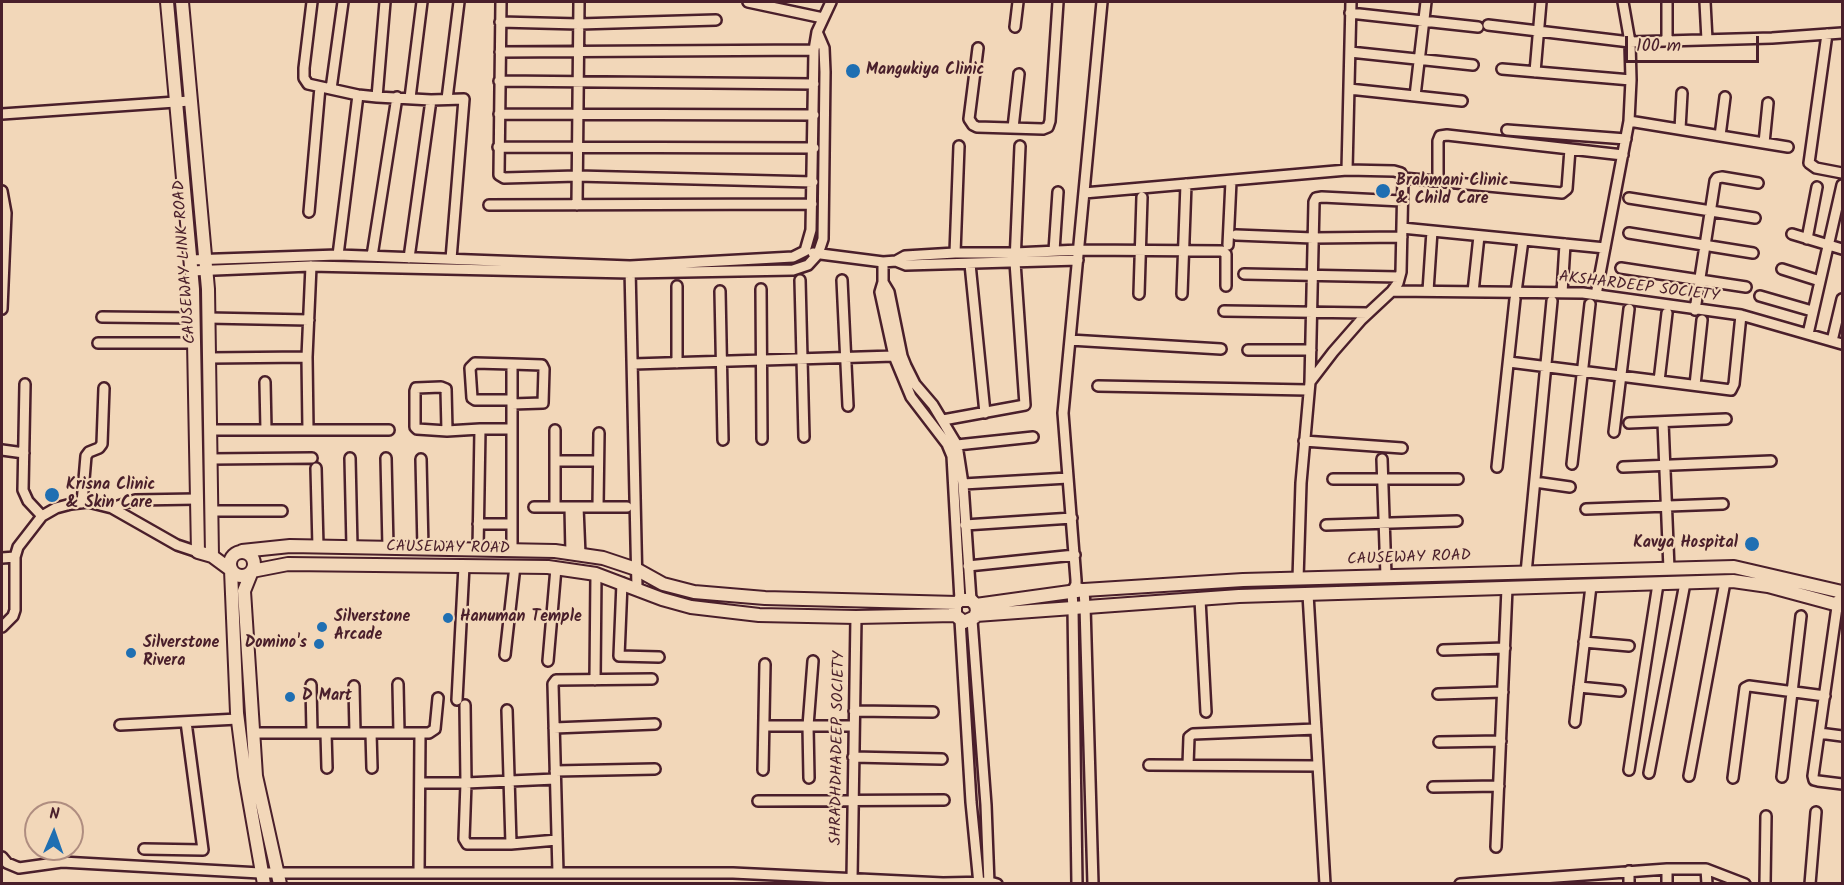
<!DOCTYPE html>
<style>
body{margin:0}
#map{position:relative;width:1844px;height:885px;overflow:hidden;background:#f2d7b9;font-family:Kalam,sans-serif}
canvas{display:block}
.frame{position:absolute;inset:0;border:3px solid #4a1f2b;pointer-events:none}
.north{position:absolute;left:24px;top:801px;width:60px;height:60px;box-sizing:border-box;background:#f2d7b9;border:2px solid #af8d80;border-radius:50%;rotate:2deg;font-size:16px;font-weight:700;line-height:24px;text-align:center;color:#4a1f2b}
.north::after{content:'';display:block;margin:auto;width:21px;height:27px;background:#1f6fb2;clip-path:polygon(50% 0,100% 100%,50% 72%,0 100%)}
.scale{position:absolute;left:1625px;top:36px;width:134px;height:27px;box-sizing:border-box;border:3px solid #4a1f2b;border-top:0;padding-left:8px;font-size:18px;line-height:21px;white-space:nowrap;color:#4a1f2b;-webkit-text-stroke:4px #f2d7b9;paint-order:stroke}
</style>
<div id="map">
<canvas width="1844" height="885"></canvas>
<div class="frame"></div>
<div class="north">N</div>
<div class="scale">100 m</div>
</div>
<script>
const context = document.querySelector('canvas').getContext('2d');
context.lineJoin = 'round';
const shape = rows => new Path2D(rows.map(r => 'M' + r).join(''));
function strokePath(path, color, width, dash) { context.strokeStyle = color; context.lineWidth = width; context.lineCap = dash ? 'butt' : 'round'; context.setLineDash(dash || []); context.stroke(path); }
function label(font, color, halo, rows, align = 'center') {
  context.font = font + ' Kalam,sans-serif'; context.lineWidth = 4.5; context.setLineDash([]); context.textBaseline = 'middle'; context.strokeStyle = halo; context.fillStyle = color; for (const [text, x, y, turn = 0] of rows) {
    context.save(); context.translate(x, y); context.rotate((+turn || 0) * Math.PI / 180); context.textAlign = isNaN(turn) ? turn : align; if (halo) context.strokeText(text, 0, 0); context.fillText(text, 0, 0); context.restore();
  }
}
const minor = shape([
 [312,2,304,68,304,78,308,84,358,95,377,97,431,100,464,99,451,259],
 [501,2,499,175,504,178,577,176,813,182],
 [748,2,823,18],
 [1623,2,1630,42,1772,38,1842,33],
 [1667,2,1667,41],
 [1705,2,1707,40],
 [1350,13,1478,27],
 [500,22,579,24,716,20],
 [1488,25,1630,42,1631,80,1629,121,1596,295],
 [1015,27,1018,2],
 [1827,34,1809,163,1816,168,1842,173],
 [978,48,969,119,973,125,977,127,1043,129,1048,127,1050,121,1058,2],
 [500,52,814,50],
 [1350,52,1473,65],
 [1502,69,1631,80],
 [1535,72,1541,2],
 [499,81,814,84],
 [331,89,343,2],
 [1349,89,1462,101],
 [1415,96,1426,2],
 [377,97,385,2],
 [410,98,422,2],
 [447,99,459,2],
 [2,114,190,101],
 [499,114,814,115],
 [1629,121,1788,147],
 [1013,128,1019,74],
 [1680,129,1682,93],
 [1507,130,1626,139],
 [1720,136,1725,97],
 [1764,143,1768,103],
 [498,147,814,148],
 [1347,170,1351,2],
 [1403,178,1562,193,1567,189,1570,149],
 [1438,181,1438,141,1440,136,1447,135,1623,155],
 [2,191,6,213,2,309],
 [1084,193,1347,170,1394,171,1401,173,1403,178,1401,272,1398,283,1392,291,1361,320,1333,352,1310,382,1301,483,1298,579],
 [1629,198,1755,218],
 [489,205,812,204],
 [577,205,579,2],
 [309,212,320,87],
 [1402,228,1605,248],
 [1629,233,1753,253],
 [1792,234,1842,249],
 [1236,235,1313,238,1402,237],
 [1807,239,1817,187],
 [1228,245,1231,181],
 [1054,251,1058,192],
 [813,253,883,262,896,261,906,265,1078,260],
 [955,253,959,146],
 [338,255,358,95],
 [372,256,397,97],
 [409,258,431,100],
 [190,260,338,255,630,266,793,257,805,251,811,230,814,50,817,32,831,2],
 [896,261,905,256,955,253,1015,253,1079,250,1222,251,1226,254,1226,286],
 [883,262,883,282,880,292,894,356,911,397,947,444,952,456,960,600],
 [970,264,985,413],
 [630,268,637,588],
 [1621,268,1746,287],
 [1782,269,1820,281],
 [191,271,310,266,630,273,793,270,808,265,818,254,823,239,825,72,824,48,818,34],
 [1244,274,1399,277],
 [800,280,804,437],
 [842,280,848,406],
 [883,282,889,292,902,356,906,366,915,384,933,405,957,445,963,484,971,600],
 [677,286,677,363],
 [761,289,762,439],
 [720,291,723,440],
 [1392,291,1583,293,1741,315,1842,344],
 [1428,291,1432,231],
 [1473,292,1479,236],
 [1516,292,1523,240],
 [1562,293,1565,244],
 [1139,294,1142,197],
 [1182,294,1186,184],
 [1760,296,1812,311],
 [1695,310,1715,181,1717,178,1722,177,1758,183],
 [1224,311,1368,313],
 [102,317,194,318],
 [208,318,309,320],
 [1808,334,1842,185],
 [1070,340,1221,349],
 [1832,341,1842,299],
 [98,343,194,343],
 [1248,350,1311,350],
 [209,358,307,357],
 [1509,362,1731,390,1734,384,1741,315],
 [512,364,475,363,470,368,472,398,475,400,512,400],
 [633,364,894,356],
 [1659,381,1667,313],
 [265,382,266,430],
 [1310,382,1314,202,1316,198,1322,197,1402,201],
 [25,384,23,490,28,501,42,516],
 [1695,385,1702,320],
 [1098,386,1308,390],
 [943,420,1025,405,1015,262,1020,146],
 [1663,422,1669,569],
 [1629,423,1726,419],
 [512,429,512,364,542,365,544,369,543,403,512,404],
 [210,430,389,430],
 [308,430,307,357,311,266],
 [447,431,446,389,441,387,416,388,415,391,415,427,417,429,447,431,480,429],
 [1614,432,1629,309],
 [1304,441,1402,448],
 [957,445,1033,437],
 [2,450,24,453],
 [350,458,352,547],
 [386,458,388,548],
 [211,459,312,458],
 [421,459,423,549],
 [1382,459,1386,576],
 [555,461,598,461],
 [1572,464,1590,304],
 [1497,467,1515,299],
 [1623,467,1771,461],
 [316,468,318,547],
 [1333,479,1458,479],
 [1535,482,1570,487],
 [963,484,1068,478],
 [82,503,86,456,89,452,99,448,102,444,104,388],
 [534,507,627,507],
 [555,507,555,430],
 [570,507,571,554],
 [578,507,580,555],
 [598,507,599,433],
 [112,508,135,500,197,499],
 [1586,509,1723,504],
 [212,511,282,511],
 [478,524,512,524],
 [965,525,1072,518],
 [1326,525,1457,521],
 [478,550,480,429,512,429,512,550],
 [2,558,15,557],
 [968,566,1075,555],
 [1526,573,1552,301],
 [622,583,619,656,659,657],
 [1080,588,1084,590,1085,606,1093,884],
 [1308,594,1325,884],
 [1200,599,1206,712],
 [1838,600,1813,776,1814,780,1818,781,1842,784],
 [960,620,971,802,979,884],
 [972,620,986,805,989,884],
 [2,627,13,616,15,610,15,557,18,547,42,516,56,508,71,504,88,502,112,508,177,545,198,552],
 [1584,642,1629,646],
 [1443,650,1505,648],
 [505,655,515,566],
 [548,661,556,568],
 [595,680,596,574],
 [398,684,399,733],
 [311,685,312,733],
 [354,686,355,733],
 [1579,687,1620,691],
 [1438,694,1503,692],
 [457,700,464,566],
 [465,705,466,783,464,839,467,844,511,844,557,840],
 [507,710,511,844],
 [854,711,933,712],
 [1575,722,1591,586],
 [120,725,238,719],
 [764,726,854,726],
 [554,728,655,724],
 [253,733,429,733,435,729,438,698],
 [326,733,327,768],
 [371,733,372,768],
 [1819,733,1842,736],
 [1439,742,1501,741],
 [853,757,942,759],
 [1149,765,1318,766],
 [1188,765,1189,737,1193,734,1316,729],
 [763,770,765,664],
 [1629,770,1658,584],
 [555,771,655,769],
 [1649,773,1685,583],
 [1689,776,1725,582],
 [1782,777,1801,616],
 [809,778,808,726,813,661],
 [1733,778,1745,688,1749,686,1825,696],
 [420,783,466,783,555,779],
 [1433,787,1499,786],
 [758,801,944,800],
 [1496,847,1507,588],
 [144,849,203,850,186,722],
 [2,857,7,863,19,868,62,862,260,873,733,873,943,883,990,882,997,884],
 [1667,869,1667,884],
 [1706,869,1707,884],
 [1629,871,1629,884],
 [419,873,420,733],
 [558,873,553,684,556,680,652,679],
 [852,879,856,617],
 [1077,884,1073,608,1072,592,1076,584,1076,580,1063,413,1102,2],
 [1460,884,1667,869,1706,869,1745,884],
 [1765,884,1766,816],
 [1810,884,1816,812]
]);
const major = shape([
 [167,2,193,289,198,552,212,556,231,570,237,713,245,776,264,884],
 [182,2,208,289,212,556],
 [242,551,290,546,555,551,603,558,636,569,663,584,694,592,765,598,957,603],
 '230 564a12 12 0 1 1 24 0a12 12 0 1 1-24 0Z',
 [976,605,1084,590,1243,580,1734,567,1842,592],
 [976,615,1239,596,1733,581,1768,586,1842,606],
 [280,884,256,776,244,591,252,571,288,564,548,567,596,574,662,599,691,607,759,615,856,617,955,615,964,622,975,617,977,611,976,605,971,600,960,600,955,605,955,615]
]);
strokePath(minor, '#4a1f2b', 14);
strokePath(major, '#4a1f2b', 16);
strokePath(minor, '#f2d7b9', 9);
strokePath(major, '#f2d7b9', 12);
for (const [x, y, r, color] of [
 [853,71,8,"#1f6fb2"],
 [1383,191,8,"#1f6fb2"],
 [52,495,8,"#1f6fb2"],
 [1752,544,8,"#1f6fb2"],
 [448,618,6,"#1f6fb2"],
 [322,627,6,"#1f6fb2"],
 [319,644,6,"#1f6fb2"],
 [131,653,6,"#1f6fb2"],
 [290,697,6,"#1f6fb2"]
]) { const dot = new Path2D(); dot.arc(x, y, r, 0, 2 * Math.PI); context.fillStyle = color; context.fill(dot); strokePath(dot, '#f2d7b9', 2); }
label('bold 16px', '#4a1f2b', '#f2d7b9', [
 ["Mangukiya Clinic",866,71],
 ["Brahmani Clinic",1396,182],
 ["& Child Care",1396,200],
 ["Krisna Clinic",66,486],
 ["& Skin Care",66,504],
 ["Kavya Hospital",1738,544,"right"],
 ["Silverstone",334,618],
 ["Arcade",334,636],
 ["Hanuman Temple",460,618],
 ["Silverstone",143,644],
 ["Rivera",143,662],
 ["Domino's",307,644,"right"],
 ["D Mart",302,697]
], 'left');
label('16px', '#4a1f2b', '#f2d7b9', [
 ["CAUSEWAY LINK ROAD",186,262,-94],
 ["AKSHARDEEP SOCIETY",1639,288,7],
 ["CAUSEWAY ROAD",448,549,1],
 ["CAUSEWAY ROAD",1409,559,-2],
 ["SHRADHDHADEEP SOCIETY",839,748,-89]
]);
</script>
